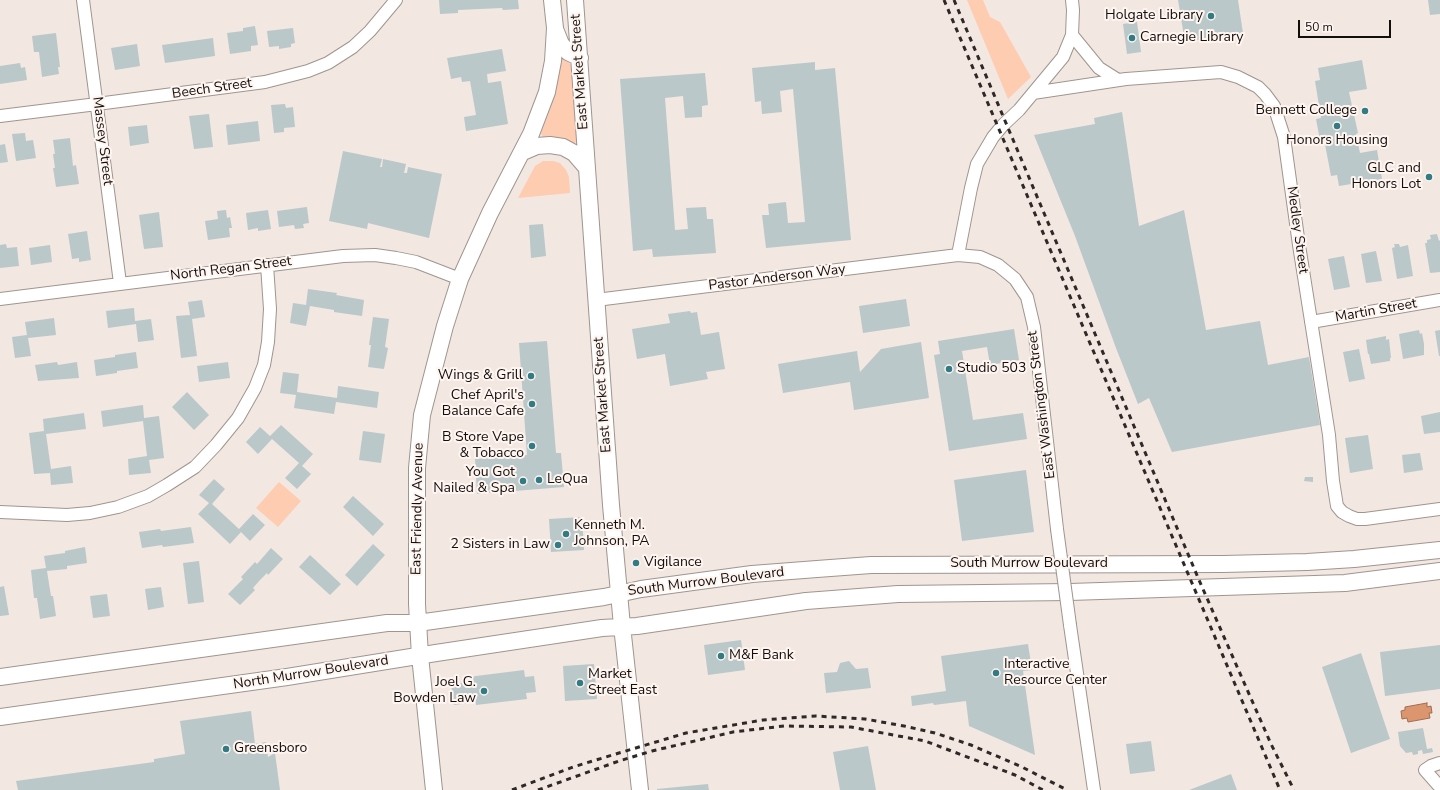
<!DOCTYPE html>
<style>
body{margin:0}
#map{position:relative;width:1440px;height:790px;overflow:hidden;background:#f3e7e1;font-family:"Nunito Sans",sans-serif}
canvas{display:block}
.scale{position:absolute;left:1298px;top:20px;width:93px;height:18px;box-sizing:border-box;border:2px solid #120e0c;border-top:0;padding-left:5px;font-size:12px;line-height:14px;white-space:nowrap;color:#120e0c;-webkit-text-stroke:3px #fff5f0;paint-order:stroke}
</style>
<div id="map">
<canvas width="1440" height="790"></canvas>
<div class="scale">50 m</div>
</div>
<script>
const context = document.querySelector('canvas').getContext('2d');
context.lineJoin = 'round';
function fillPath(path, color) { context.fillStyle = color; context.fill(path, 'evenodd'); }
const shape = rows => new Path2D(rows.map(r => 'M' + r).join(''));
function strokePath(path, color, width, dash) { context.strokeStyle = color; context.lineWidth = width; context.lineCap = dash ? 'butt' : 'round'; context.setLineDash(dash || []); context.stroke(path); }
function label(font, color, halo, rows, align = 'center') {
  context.font = font + ' "Nunito Sans",sans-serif'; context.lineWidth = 4; context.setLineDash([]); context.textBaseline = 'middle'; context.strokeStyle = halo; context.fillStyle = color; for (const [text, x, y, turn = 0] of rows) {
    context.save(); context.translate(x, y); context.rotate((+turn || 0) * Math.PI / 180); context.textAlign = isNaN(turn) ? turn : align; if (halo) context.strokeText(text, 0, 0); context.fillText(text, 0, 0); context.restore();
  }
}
fillPath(shape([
 [967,0,983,0,990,17,1000,22,1031,77,1008,99],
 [562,56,572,66,577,140,575,143,571,144,543,138,541,133,551,106,557,82,560,57],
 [543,161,553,161,560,163,566,170,569,177,570,193,518,198,535,166],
 [279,482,301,501,278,527,256,508]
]), '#feccb0');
const water = shape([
 [1427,703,1427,707,1431,706,1432,713,1429,713,1430,718,1408,722,1407,718,1402,719,1401,711,1405,710,1405,707,1427,703]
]);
fillPath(water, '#dc966f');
strokePath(water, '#9f6d51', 1);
fillPath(shape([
 [439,0,518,0,519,9,503,10,502,8,458,10,458,13,440,14],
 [1178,0,1238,0,1243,33,1185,42],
 [1428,0,1440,0,1440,14,1430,15],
 [1137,22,1141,52,1127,54,1123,24],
 [255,26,258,45,251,46,251,51,230,54,227,33,243,31,243,28],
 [293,28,295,43,291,44,291,47,279,49,279,46,269,47,267,31],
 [56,33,60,67,58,67,59,74,42,77,39,52,34,52,32,36],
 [213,38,215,56,165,63,162,45],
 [137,44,140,66,115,70,111,48],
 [502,49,506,71,487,74,488,83,501,81,508,124,466,131,464,117,476,115,470,81,462,82,461,77,451,79,447,58],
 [1362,60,1367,89,1349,92,1358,133,1356,134,1360,153,1377,150,1382,179,1339,186,1337,175,1331,176,1324,139,1320,140,1316,119,1321,118,1315,81,1320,80,1318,68],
 [815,62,815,70,835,68,851,240,766,248,762,215,769,215,768,204,786,202,788,223,805,222,793,89,780,91,782,112,762,114,761,101,755,102,752,68],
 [20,63,21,68,25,67,27,80,0,84,0,66],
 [705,73,708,105,702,106,702,117,685,118,683,96,665,98,675,230,688,229,686,208,706,207,707,219,713,219,716,253,653,257,652,249,633,251,620,79],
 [285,104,286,108,293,107,295,127,284,128,284,132,274,133,271,105],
 [1122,112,1139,226,1184,210,1206,330,1260,321,1268,365,1309,357,1320,425,1172,452,1149,398,1138,404,1116,348,1075,236,1034,135,1095,124,1094,118],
 [209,114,213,147,194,149,189,116],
 [258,121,260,141,228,145,226,125],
 [147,125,149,143,130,146,128,127],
 [25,133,26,141,33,140,36,158,16,161,12,134],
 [70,138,73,166,76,165,79,184,56,187,53,168,55,168,53,154,55,154,53,140],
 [5,144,8,162,0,163,0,145],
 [343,151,382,159,380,167,382,167,383,159,406,164,404,173,407,173,408,167,442,174,429,238,368,223,367,229,329,221],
 [307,207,309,223,303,224,304,228,295,229,294,225,279,227,277,211],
 [226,210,227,218,230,217,232,228,229,228,230,237,208,240,205,221,218,219,217,211],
 [268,210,271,229,258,231,258,228,248,230,246,213],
 [159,212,163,247,144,249,139,215],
 [543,224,546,256,531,258,529,225],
 [87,231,91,260,79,262,79,258,72,259,68,234],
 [1437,234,1439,241,1440,240,1440,272,1430,273,1425,243,1427,243,1427,240,1431,239,1430,235],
 [6,244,7,248,17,247,19,266,0,268,0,245],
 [1394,244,1399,244,1400,247,1408,245,1413,276,1397,279,1392,248,1395,247],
 [50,245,52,262,31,265,29,248],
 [1376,251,1382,281,1366,283,1361,254],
 [1344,256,1350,287,1334,290,1328,259],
 [308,289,337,293,336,295,364,300,362,316,334,312,334,310,310,306,306,326,290,323,293,303,306,305],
 [906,299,910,326,863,333,859,306],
 [202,300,205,317,192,319,197,356,181,358,176,316,190,315,188,302],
 [134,308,135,321,151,319,154,340,138,342,136,324,108,328,106,311],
 [690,311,691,313,697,312,701,335,719,332,725,369,706,372,708,379,670,386,665,354,637,359,632,329,670,323,668,314],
 [373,317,389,319,385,347,388,348,384,369,368,367,371,345,369,345],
 [54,318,56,335,28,338,31,356,15,358,12,337,27,335,25,322],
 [1014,329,1019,360,990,365,987,347,962,351,973,420,1023,413,1027,439,949,451,934,355,940,354,938,341],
 [1419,330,1420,334,1422,333,1424,344,1424,355,1403,359,1399,334],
 [1440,330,1440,356,1439,356,1435,331],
 [1386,336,1386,340,1389,339,1391,358,1390,358,1390,361,1371,364,1369,354,1368,354,1366,340],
 [547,341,556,453,561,453,564,487,477,494,475,459,527,455,519,343],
 [921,342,929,398,854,410,850,382,783,393,778,364,857,351,860,372,881,349],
 [1359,349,1365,379,1349,382,1343,352],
 [136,352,138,368,117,371,117,373,96,376,94,360,115,357,115,355],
 [57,362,58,365,77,362,79,378,38,381,35,365],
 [228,362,230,378,199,382,197,366],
 [283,372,299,374,297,392,337,398,338,386,379,392,377,408,336,402,334,414,294,408,296,395,280,393],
 [187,392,209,415,194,430,172,407],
 [143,405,144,418,159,416,164,458,149,460,151,473,129,475,128,459,147,456,143,421,103,427,101,411],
 [1440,412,1440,432,1424,434,1421,416],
 [84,413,86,429,46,434,51,469,71,466,73,483,51,485,50,473,34,474,29,433,44,431,43,419],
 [281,425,313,454,302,466,311,474,297,489,285,478,299,463,272,439,258,454,246,442,260,427,270,436],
 [363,431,385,434,381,463,359,460],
 [1368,435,1373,469,1350,473,1345,438],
 [1420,453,1423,470,1404,473,1402,455],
 [1026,470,1034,532,962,541,954,480],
 [1305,477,1313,477,1313,482,1304,481],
 [214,479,225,489,212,504,239,529,253,514,265,525,250,541,241,532,230,544,198,514,209,503,199,495],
 [353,496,384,524,373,536,343,507],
 [582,517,584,550,551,552,549,519],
 [191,527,194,543,163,547,162,545,142,548,139,532,160,529,161,531],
 [373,544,385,555,357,586,345,575],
 [85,547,87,563,67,566,67,569,47,571,51,596,53,596,56,616,40,619,37,598,34,598,31,570,46,568,44,556,65,553,65,551],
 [271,548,283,559,268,575,267,573,260,580,253,588,255,590,240,605,228,594,243,579,241,577,255,562,257,564],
 [310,555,341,584,330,595,299,567],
 [199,561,204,602,188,604,183,563],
 [4,586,9,615,0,616,0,587],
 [161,587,164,607,148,610,145,589],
 [107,594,110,616,93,618,90,596],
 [741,640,745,670,708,675,704,645],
 [1028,644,1032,670,1023,671,1035,755,969,726,966,701,934,705,933,703,912,706,911,696,946,691,941,656],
 [1440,645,1440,689,1385,696,1380,652],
 [1361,653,1390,739,1351,753,1322,667],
 [849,661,856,669,868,668,871,688,826,693,824,673,837,672,840,663],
 [594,664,597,699,565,701,563,666],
 [524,670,525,677,534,676,536,692,526,693,527,699,476,705,475,696,468,697,469,703,454,705,451,684,469,682,468,677],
 [251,711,255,744,266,742,268,757,275,753,280,790,18,790,16,781,154,762,154,759,185,754,180,721],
 [1423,728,1427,749,1432,748,1433,752,1423,754,1422,750,1418,751,1418,754,1413,755,1412,752,1406,753,1400,746,1398,732],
 [1151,741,1155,771,1130,774,1126,744],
 [868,746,876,790,840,790,833,752],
 [1231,774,1237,790,1189,790],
 [708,784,709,790,657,790,657,789]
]), '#bac8ca');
const minor = shape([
 [83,0,120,283],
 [1072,35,1099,68,1118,80],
 [1033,93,1126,79,1221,72,1238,77,1258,87,1265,94,1274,106,1284,137,1299,245,1329,435,1333,481,1337,506,1342,512,1349,516,1357,519,1365,519,1440,509],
 [0,116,97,104,265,82,308,71,328,63,353,47,370,31,396,0],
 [958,255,971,188,977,164,993,137,1003,125,1019,110,1063,57,1072,35,1073,10,1072,0],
 [0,299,343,256,375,255,396,258,416,262,460,279],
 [596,300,958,255,980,257,998,265,1015,279,1027,297,1034,327,1057,529],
 [1311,322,1440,300],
 [0,512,67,515,90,513,118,507,148,496,167,485,195,467,216,445,238,418,255,388,264,365,268,342,270,309,267,265],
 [1070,625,1094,790],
 [1440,763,1431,766,1425,770,1440,787]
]);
const major = shape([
 [575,0,611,505,622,626,640,790],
 [555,29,561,44,568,52,580,58],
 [523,152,537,146,550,145,563,147,574,153,587,168],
 [0,677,387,623,418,623,432,621,604,597,641,589,752,574,817,569,871,565,1223,564,1307,562,1354,559,1440,550],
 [0,717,287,677,436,653,602,628,637,626,806,601,898,594,1070,592,1345,583,1440,571],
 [434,790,420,656,417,604,417,468,422,415,445,326,460,279,490,213,531,134,547,92,553,61,555,28,552,0]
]);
strokePath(minor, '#9f958f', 14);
strokePath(major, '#9f958f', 18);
strokePath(minor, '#fff', 12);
strokePath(major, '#fff', 16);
strokePath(shape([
 [944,0,1280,790],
 [954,0,1199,580,1271,744,1294,790],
 [512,790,573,767,619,753,686,733,763,720,816,716,865,719,904,726,935,733,971,745,1022,767,1067,790],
 [538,790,619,761,652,751,733,732,784,726,851,727,925,741,1015,775,1043,790]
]), '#2e2927', 3, [5, 5]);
const minorBridge = shape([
 [1057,529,1070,625]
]);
strokePath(minorBridge, '#9f958f', 14, []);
strokePath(minorBridge, '#fff', 12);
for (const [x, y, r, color] of [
 [1211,16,4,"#337b84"],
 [1132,38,4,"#337b84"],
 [1365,111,4,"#337b84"],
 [1337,126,4,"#337b84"],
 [1429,177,4,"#337b84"],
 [949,369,4,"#337b84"],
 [531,376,4,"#337b84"],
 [532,404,4,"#337b84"],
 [532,446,4,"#337b84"],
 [539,480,4,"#337b84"],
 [523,481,4,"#337b84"],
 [566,534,4,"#337b84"],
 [558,545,4,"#337b84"],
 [636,563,4,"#337b84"],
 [721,656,4,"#337b84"],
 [996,673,4,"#337b84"],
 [580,683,4,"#337b84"],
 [484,691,4,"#337b84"],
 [226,749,4,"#337b84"]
]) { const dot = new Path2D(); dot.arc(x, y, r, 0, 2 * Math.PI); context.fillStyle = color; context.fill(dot); strokePath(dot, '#fff5f0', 1.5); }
label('14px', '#120e0c', '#fff5f0', [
 ["Holgate Library",1203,16],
 ["Carnegie Library",1140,38,"left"],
 ["Bennett College",1357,111],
 ["Honors Housing",1337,141,"center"],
 ["GLC and",1421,169],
 ["Honors Lot",1421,185],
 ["Studio 503",957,369,"left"],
 ["Wings & Grill",523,376],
 ["Chef April's",524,396],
 ["Balance Cafe",524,412],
 ["B Store Vape",524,438],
 ["& Tobacco",524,454],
 ["You Got",515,473],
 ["Nailed & Spa",515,489],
 ["LeQua",547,480,"left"],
 ["Kenneth M.",574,526,"left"],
 ["Johnson, PA",574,542,"left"],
 ["2 Sisters in Law",550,545],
 ["Vigilance",644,563,"left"],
 ["M&F Bank",729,656,"left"],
 ["Interactive",1004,665,"left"],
 ["Resource Center",1004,681,"left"],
 ["Market",588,675,"left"],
 ["Street East",588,691,"left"],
 ["Joel G.",476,683],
 ["Bowden Law",476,699],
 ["Greensboro",234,749,"left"]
], 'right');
label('14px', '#120e0c', '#fff5f0', [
 ["East Market Street",580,72,-94],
 ["Beech Street",212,89,-8],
 ["Massey Street",102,141,83],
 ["Medley Street",1297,230,82],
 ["North Regan Street",231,269,-7],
 ["Pastor Anderson Way",777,278,-7],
 ["Martin Street",1376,311,-10],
 ["East Market Street",603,395,-94],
 ["East Washington Street",1042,405,-97],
 ["East Friendly Avenue",418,509,-89],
 ["South Murrow Boulevard",1029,564],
 ["South Murrow Boulevard",706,582,-7],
 ["North Murrow Boulevard",311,673,-9]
]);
</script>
